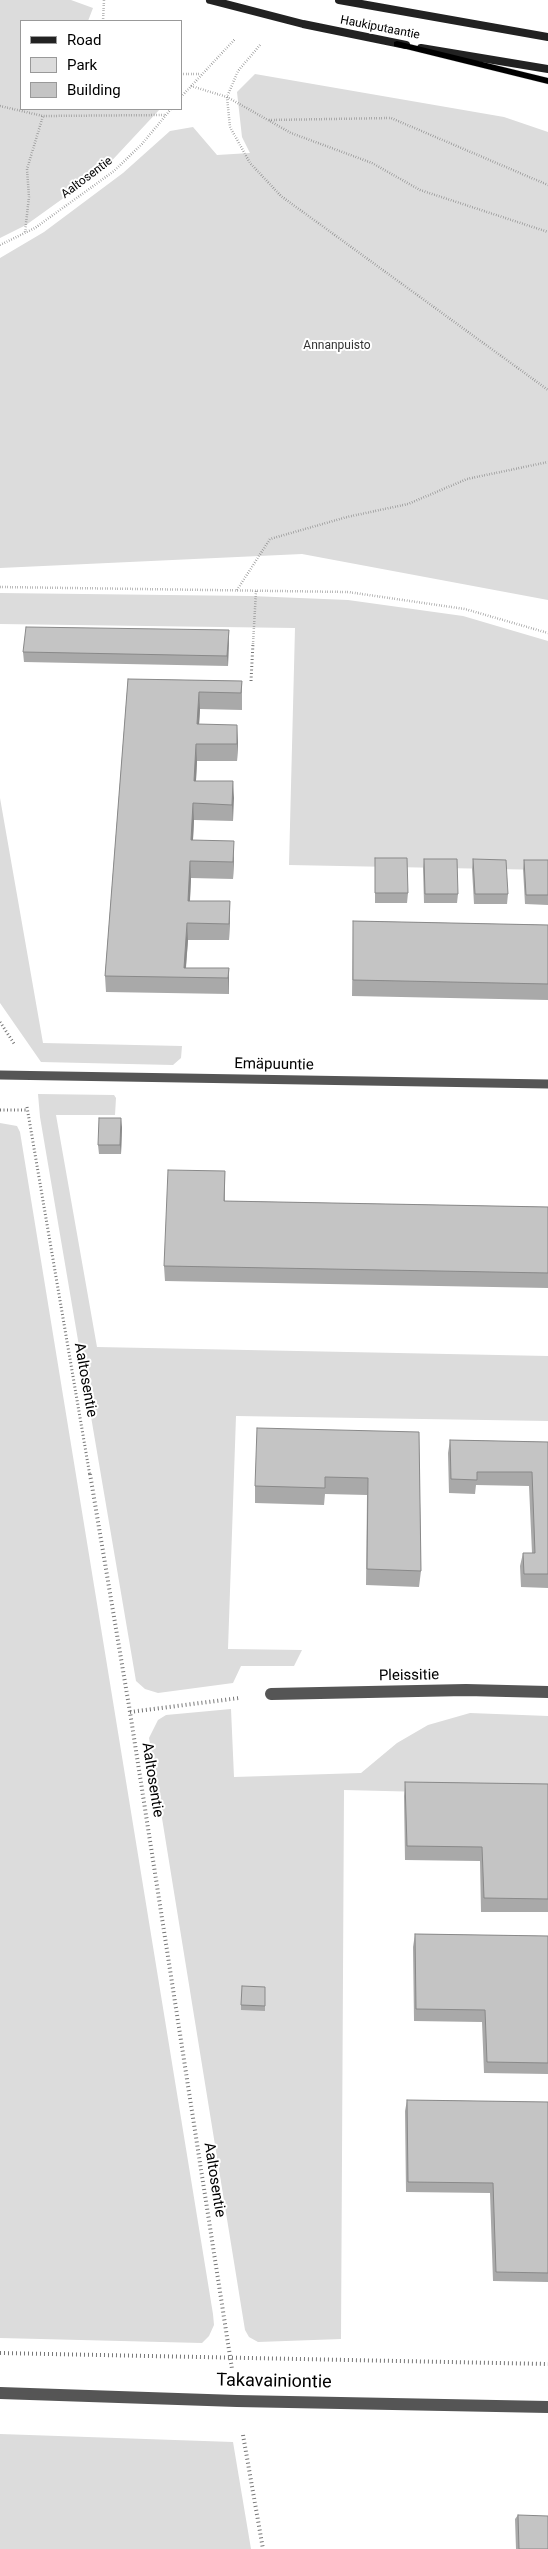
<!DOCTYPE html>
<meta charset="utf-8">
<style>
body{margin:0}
#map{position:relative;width:548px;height:2549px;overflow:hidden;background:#fff;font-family:Roboto,sans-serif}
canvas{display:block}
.legend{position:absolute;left:20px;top:20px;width:162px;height:90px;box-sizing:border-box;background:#fff;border:1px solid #999;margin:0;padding:6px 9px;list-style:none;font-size:15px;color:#000}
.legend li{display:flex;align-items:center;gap:10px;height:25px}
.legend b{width:25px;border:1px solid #999}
</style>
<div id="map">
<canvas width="548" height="2549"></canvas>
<ul class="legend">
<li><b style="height:6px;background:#222"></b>Road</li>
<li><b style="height:14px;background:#dcdcdc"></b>Park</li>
<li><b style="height:14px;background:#c4c4c4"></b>Building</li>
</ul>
</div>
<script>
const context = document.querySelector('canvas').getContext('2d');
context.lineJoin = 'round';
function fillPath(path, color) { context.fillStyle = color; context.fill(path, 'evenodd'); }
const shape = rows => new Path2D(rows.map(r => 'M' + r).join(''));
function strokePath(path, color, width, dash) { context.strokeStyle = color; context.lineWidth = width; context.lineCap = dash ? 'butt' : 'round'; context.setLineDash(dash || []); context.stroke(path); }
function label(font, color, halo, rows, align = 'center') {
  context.font = font + ' Roboto,sans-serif'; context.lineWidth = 4; context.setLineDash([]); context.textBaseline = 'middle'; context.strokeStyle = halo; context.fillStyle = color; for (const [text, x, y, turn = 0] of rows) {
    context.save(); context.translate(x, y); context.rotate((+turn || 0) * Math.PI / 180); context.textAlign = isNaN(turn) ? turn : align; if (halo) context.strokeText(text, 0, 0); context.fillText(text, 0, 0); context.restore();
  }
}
fillPath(shape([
 [0,0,71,0,93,8,88,21,21,21,21,109,160,109,104,169,26,225,0,238],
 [255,74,504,117,548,132,548,600,302,554,0,568,0,258,44,232,123,173,170,131,193,127,217,155,250,153,242,137,237,92],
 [0,593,251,596,348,600,463,616,548,641,548,870,289,865,295,628,0,624],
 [0,798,43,1043,182,1046,181,1058,173,1065,41,1062,0,1003],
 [38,1094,114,1095,116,1098,115,1115,56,1115,97,1347,548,1356,548,1421,236,1416,228,1649,302,1650,294,1666,241,1666,233,1683,158,1693,145,1689,136,1681,40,1117],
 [0,1123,17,1126,20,1132,213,2314,214,2325,209,2336,202,2343,0,2338],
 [231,1709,234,1777,361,1773,397,1743,428,1725,470,1713,548,1716,548,1795,344,1790,341,2339,258,2342,249,2337,245,2330,149,1738,158,1720,166,1715],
 [0,2434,233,2442,251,2549,0,2549]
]), '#dcdcdc');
const highway = shape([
 [397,41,548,78,548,84,394,46,394,42,397,41]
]);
strokePath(highway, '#dbdbdb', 1);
strokePath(shape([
 [103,21,104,0],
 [260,45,238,71,227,97,230,127,250,163,281,196,548,390],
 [181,74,201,74],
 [191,86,227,97,291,133,372,163,420,190,548,232],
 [181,97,235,39],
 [0,106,43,116,165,115],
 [269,120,391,118,548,185],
 [25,232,29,197,27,169,43,116],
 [0,245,35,228,114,171,142,144,171,109],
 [0,587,348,592,465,609,548,633],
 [237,590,270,539,347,517,408,504,467,479,548,462],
 [253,644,256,591]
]), '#777', 2.5, [0.5, 2]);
strokePath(shape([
 [251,681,253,643],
 [0,1022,15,1045],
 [27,1107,90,1476],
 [0,1110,27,1110]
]), '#777', 3, [1, 2.5]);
strokePath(shape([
 [90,1474,130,1712,232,2369],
 [130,1712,239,1698],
 [0,2353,548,2364],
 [243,2435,263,2549]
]), '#777', 4, [1, 3]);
strokePath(shape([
 [0,1075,548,1084]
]), '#555', 9);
strokePath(shape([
 [271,1694,466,1690,548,1692],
 [0,2393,237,2401,548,2407]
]), '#555', 12);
strokePath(shape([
 [210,0,303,24,406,45],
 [339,0,548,37],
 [421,48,548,69]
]), '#222', 8);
fillPath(highway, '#000');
fillPath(shape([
 [229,630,228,666,24,662,23,652],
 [128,679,242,681,242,710,200,709,199,724,238,742,237,761,197,761,196,781,233,781,233,821,194,820,193,840,234,857,233,879,191,878,190,901,230,901,229,940,188,940,186,968,229,968,229,994,106,992,105,976],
 [375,858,408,893,407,903,375,903],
 [424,859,458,894,457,903,424,903,423,868],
 [473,859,508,894,507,904,474,904,472,869],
 [524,860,548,860,548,905,525,904,523,869],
 [353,921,548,925,548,1000,352,996],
 [122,1127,121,1154,99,1154,98,1145],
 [225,1171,225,1201,548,1207,548,1288,165,1281,164,1266],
 [419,1432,421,1571,419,1587,366,1585,367,1495,325,1494,324,1505,255,1503,255,1486],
 [450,1440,548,1442,548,1588,521,1587,520,1566,523,1553,532,1553,529,1486,476,1485,475,1494,449,1493,448,1453],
 [405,1782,548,1784,548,1912,481,1912,480,1861,405,1860,404,1796],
 [415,1934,548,1936,548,2074,484,2073,482,2022,414,2021,413,1947],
 [265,1987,265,2011,241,2010,241,2005],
 [407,2100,548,2102,548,2282,493,2281,490,2193,406,2192,405,2111],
 [518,2515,548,2549,516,2549,515,2519]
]), '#a9a9a9');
fillPath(shape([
 [229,630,229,640,228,666,227,656],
 [199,692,200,709,198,741,197,724],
 [237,725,238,742,237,761],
 [196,744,197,761,195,798,194,781],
 [233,781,234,798,233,821,232,805],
 [193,803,194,820,192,857,191,840],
 [234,841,234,857,233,879,233,862],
 [190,861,191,878,189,917,188,901],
 [230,901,230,918,229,940,229,924],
 [187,923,188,940,185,977,184,968],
 [229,968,229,994,228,978],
 [121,1118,122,1127,121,1154,120,1145]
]), '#898989');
const building = shape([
 [26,627,229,630,227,656,23,652,26,627],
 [128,679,242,681,241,693,199,692,197,724,237,725,237,744,196,744,194,781,233,781,232,805,193,803,191,840,234,841,233,862,190,861,188,901,230,901,229,924,187,923,184,968,229,968,228,978,105,976,128,679],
 [375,858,407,858,408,893,375,893,375,858],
 [424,859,457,859,458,894,425,894,424,859],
 [473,859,506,860,508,894,475,894,473,859],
 [524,860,548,860,548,895,526,895,524,860],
 [353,921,548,925,548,984,353,980,353,921],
 [99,1118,121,1118,120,1145,98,1145,99,1118],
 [168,1170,225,1171,224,1201,548,1207,548,1273,164,1266,168,1170],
 [257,1428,419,1432,421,1571,367,1569,368,1478,325,1477,325,1488,255,1486,257,1428],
 [450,1440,548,1442,548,1574,524,1574,523,1553,535,1553,532,1472,477,1472,477,1480,451,1479,450,1440],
 [405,1782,548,1784,548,1899,484,1898,482,1847,407,1846,405,1782],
 [415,1934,548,1936,548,2063,487,2062,485,2010,416,2009,415,1934],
 [242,1986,265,1987,265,2006,241,2005,242,1986],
 [407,2100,548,2102,548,2273,496,2272,493,2183,408,2182,407,2100],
 [518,2515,548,2516,548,2549,519,2549,518,2515]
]);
fillPath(building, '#c4c4c4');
strokePath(building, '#898989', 1);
label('12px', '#000', '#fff', [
 ["Haukiputaantie",380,28,11],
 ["Aaltosentie",87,178,-37]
]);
label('12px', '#333', '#fff', [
 ["Annanpuisto",337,346]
]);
label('15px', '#000', '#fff', [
 ["Emäpuuntie",274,1065,1],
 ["Aaltosentie",85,1380,80],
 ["Pleissitie",409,1676,-1],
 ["Aaltosentie",152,1780,81],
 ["Aaltosentie",214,2180,81]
]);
label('18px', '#000', '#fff', [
 ["Takavainiontie",274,2382,1]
]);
</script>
